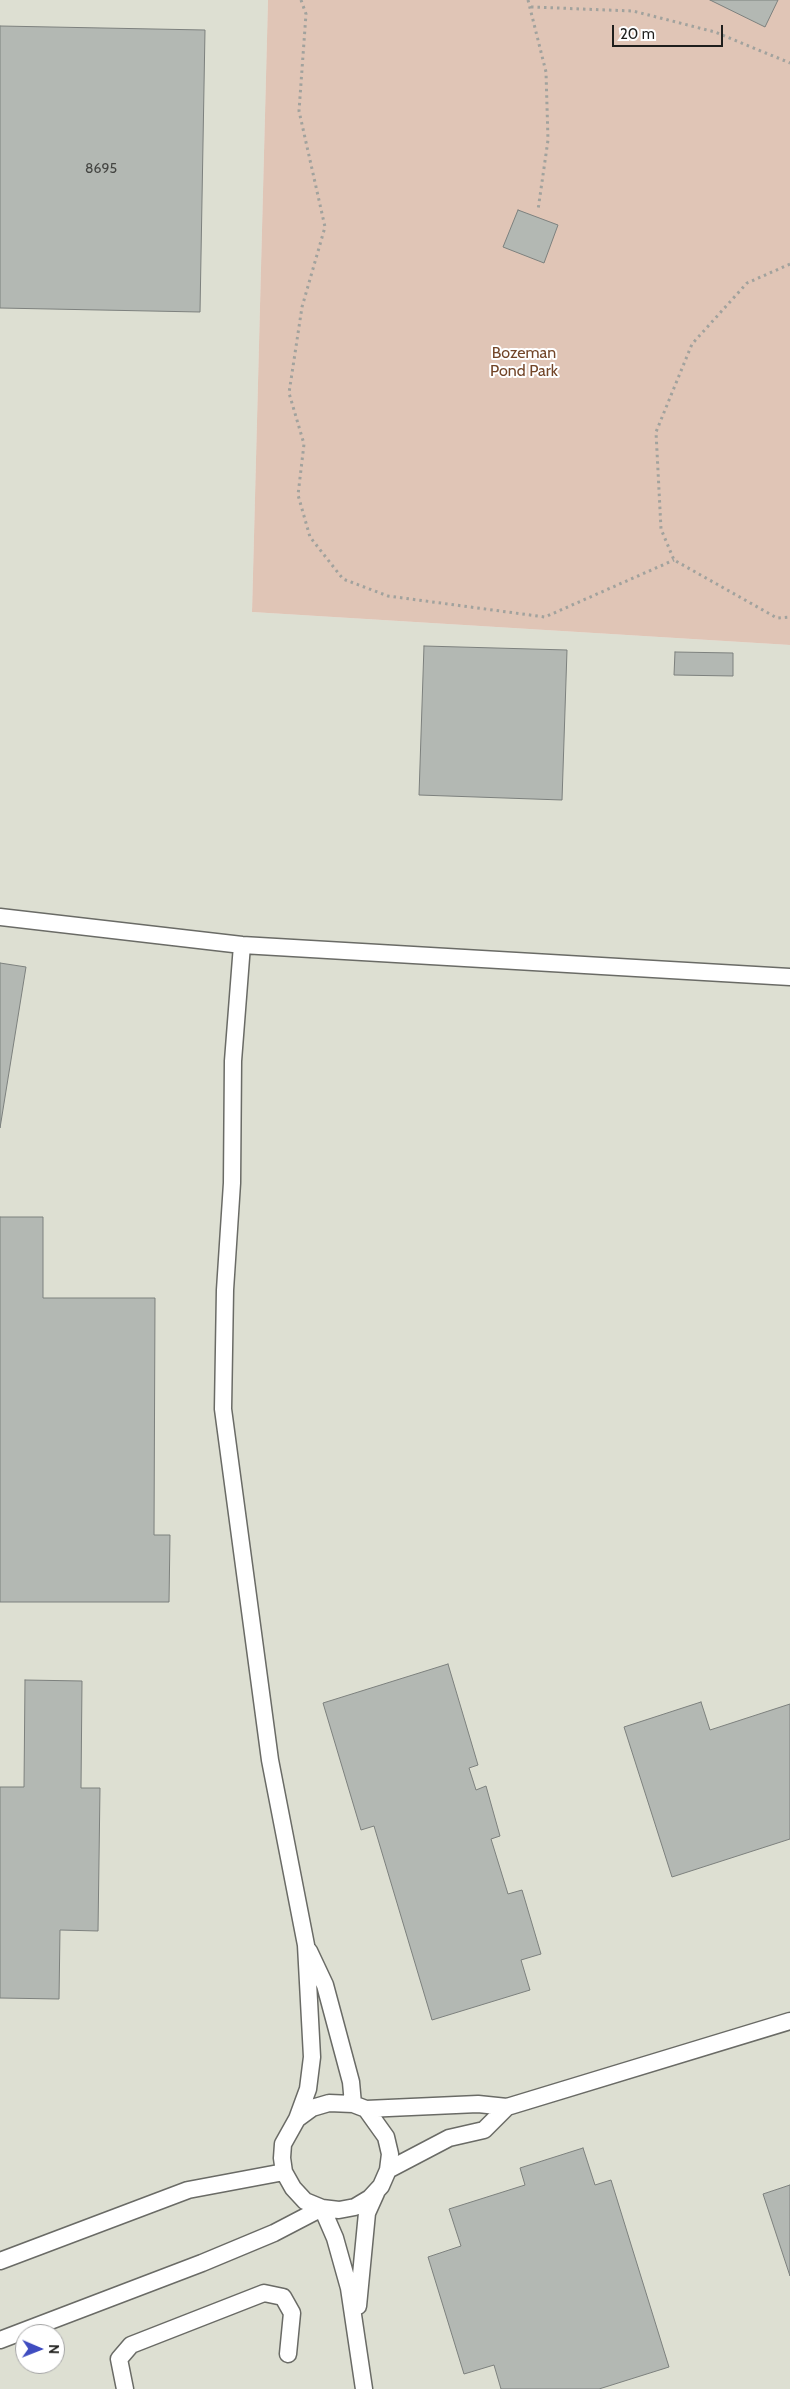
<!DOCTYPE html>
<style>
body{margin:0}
#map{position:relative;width:790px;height:2389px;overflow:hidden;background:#eaebe5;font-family:Cabin,sans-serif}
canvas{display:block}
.north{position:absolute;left:15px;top:2324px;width:50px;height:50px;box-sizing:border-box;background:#fff;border:1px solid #a5a5a5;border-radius:50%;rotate:91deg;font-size:14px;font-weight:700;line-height:20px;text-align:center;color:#1f1f1d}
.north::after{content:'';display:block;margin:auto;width:18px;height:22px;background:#3f4cc0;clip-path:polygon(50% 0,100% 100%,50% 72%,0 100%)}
.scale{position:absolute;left:612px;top:25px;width:111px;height:22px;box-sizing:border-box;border:2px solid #1f1f1d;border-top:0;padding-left:6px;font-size:15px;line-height:18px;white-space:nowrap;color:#1f1f1d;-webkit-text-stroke:4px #fff;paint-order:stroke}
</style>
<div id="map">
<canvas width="790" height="2389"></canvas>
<div class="north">N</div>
<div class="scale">20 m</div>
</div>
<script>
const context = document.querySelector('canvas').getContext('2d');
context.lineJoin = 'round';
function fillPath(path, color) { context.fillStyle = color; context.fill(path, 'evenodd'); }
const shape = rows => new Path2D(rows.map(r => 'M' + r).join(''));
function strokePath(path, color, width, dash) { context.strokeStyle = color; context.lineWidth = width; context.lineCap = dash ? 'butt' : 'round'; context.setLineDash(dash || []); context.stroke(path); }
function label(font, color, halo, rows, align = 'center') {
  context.font = font + ' Cabin,sans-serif'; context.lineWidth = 4; context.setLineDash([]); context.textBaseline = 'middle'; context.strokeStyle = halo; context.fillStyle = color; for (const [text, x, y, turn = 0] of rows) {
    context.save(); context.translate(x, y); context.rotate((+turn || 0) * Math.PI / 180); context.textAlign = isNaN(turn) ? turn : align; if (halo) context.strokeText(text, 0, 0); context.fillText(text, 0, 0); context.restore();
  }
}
fillPath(shape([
 [0,0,268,0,252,612,790,645,790,2389,0,2389],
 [25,2334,55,2334,55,2364,25,2364]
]), '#dddfd2');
fillPath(shape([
 [268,0,790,0,790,645,252,612]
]), '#e0c5b6');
const building = shape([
 [710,0,778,0,765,27,710,0],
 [0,26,205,30,200,312,0,308,0,26],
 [518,210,558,225,544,263,503,247,518,210],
 [424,646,567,650,562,800,419,795,424,646],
 [675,652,733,653,733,676,674,675,675,652],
 [0,963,26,967,0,1128,0,963],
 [0,1217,43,1217,43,1298,155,1298,154,1535,170,1535,169,1602,0,1602,0,1217],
 [448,1664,478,1765,469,1768,476,1790,486,1786,500,1836,491,1839,508,1894,522,1890,541,1954,521,1960,530,1990,432,2020,374,1826,361,1830,323,1703,448,1664],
 [25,1680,82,1681,81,1788,100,1788,98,1931,60,1930,59,1999,0,1998,0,1787,24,1787,25,1680],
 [701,1702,710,1730,790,1704,790,1839,672,1877,624,1727,701,1702],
 [583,2148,595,2185,611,2180,669,2367,599,2389,501,2389,494,2365,464,2374,428,2257,461,2246,449,2209,525,2185,520,2168,583,2148],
 [790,2185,790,2276,763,2194,790,2185]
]);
fillPath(building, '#b3b8b3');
strokePath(building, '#7d817e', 1);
const service = shape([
 [0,917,242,945,790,977],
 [242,945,233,1061,232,1183,225,1290,223,1409,270,1760,306,1945,312,2057,308,2089,297,2119],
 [309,1951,325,1985,351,2082,353,2104],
 [329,2103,353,2104,366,2109,386,2137,390,2154,388,2170,381,2186,370,2198,355,2207,339,2210,322,2208,305,2201,293,2188,284,2172,282,2158,283,2144,297,2119,312,2108,329,2103],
 [366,2109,478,2104,507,2107,790,2021],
 [388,2170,449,2138,484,2130,507,2107],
 [0,2261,188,2190,284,2172],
 [358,2306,367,2213,376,2193],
 [0,2340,202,2263,274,2233,322,2208,335,2238,349,2288,364,2389],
 [125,2389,119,2359,131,2345,264,2293,283,2297,292,2313,288,2354]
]);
strokePath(service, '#6a6b66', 19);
strokePath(shape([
 [301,0,306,14,299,111,325,227,302,307,289,393,304,444,298,495,310,537,343,579,388,596,545,617,674,560],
 [528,0,546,72,548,140,538,210],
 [531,7,633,11,715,32,790,63],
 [790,264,747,283,692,344,656,432,661,529,674,560,777,618,790,617]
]), '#a1a29d', 3, [2.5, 4]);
strokePath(service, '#fff', 16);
label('14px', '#444542', null, [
 ["8695",101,169]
]);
label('16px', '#724528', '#fff', [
 ["Bozeman",524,353],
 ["Pond Park",524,371]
]);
</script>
